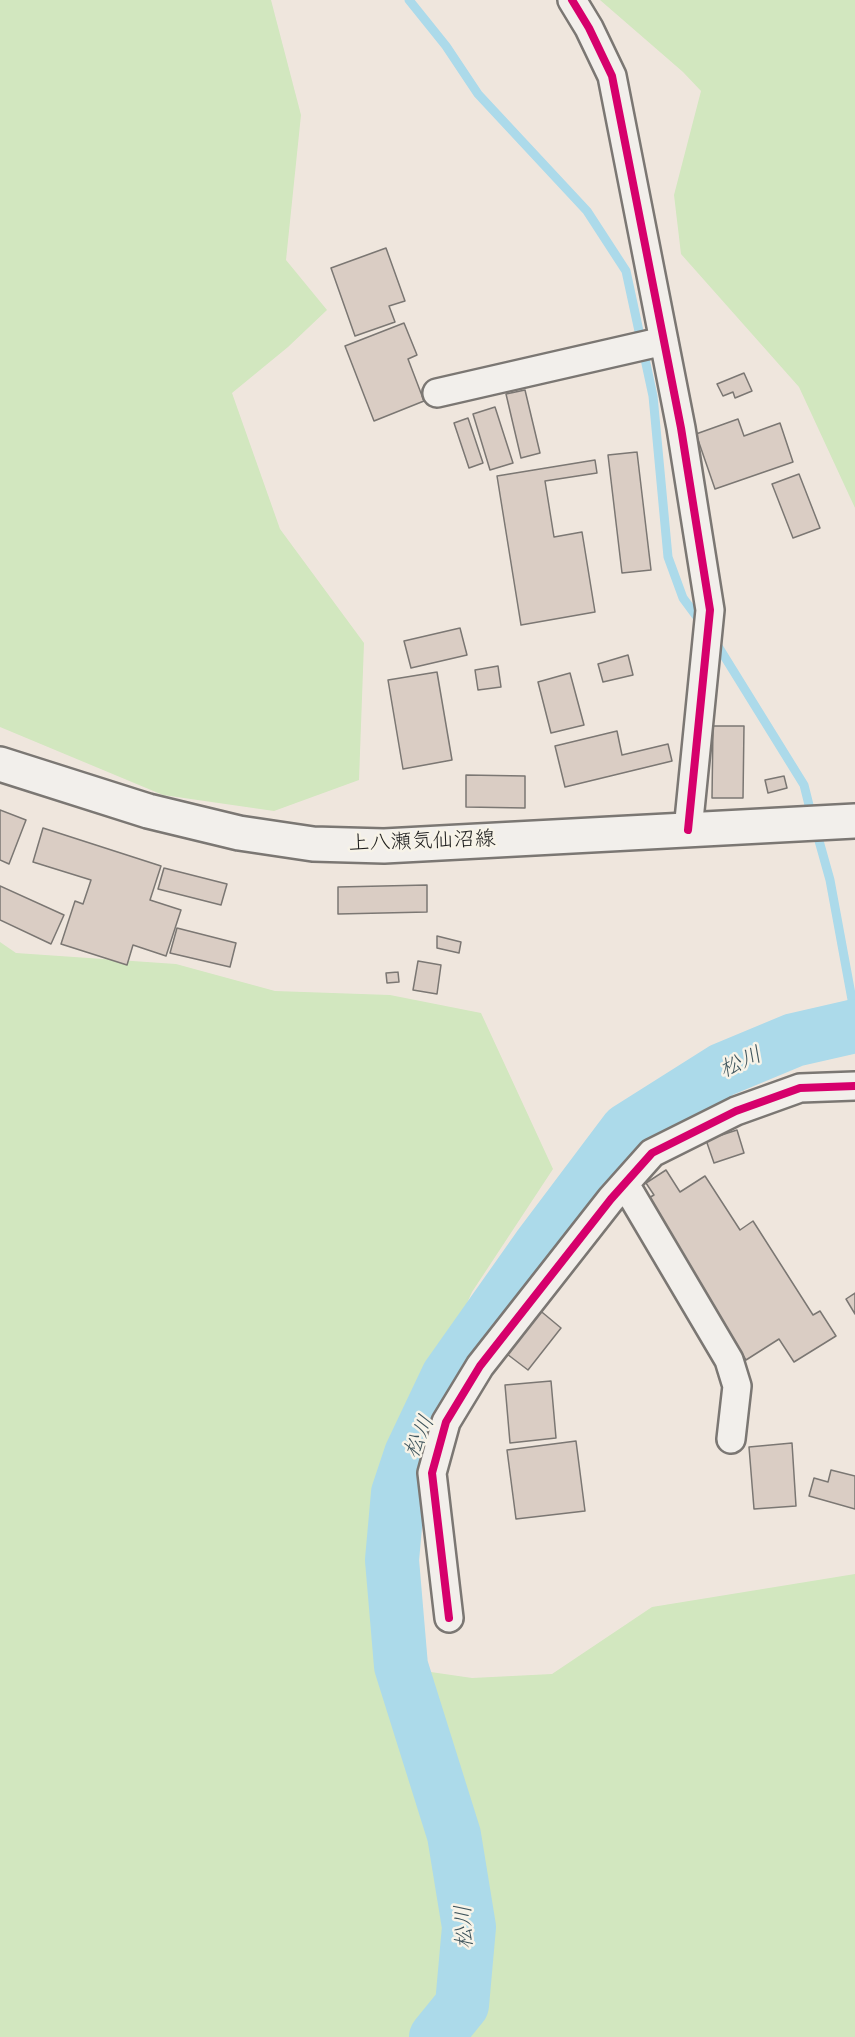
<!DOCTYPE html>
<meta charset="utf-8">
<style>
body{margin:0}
canvas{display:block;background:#efe6dd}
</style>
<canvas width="855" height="2037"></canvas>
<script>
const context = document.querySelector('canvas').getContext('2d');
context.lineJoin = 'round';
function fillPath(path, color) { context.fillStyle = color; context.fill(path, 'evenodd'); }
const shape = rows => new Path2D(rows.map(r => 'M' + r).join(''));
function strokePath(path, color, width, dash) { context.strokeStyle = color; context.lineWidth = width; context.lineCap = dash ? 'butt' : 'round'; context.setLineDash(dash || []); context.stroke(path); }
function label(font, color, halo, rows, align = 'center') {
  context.font = font + ' Sriracha,"Klee One",sans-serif'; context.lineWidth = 5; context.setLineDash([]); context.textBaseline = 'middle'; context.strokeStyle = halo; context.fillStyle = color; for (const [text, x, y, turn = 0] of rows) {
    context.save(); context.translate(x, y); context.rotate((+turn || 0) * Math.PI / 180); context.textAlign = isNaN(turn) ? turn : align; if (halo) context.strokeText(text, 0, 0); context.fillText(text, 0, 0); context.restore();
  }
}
fillPath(shape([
 [0,0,271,0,301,115,286,260,327,310,288,347,232,393,280,529,364,643,359,780,274,811,163,795,0,727],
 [600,0,855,0,855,508,799,387,681,254,674,195,701,91,683,72],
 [0,942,16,953,176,964,275,991,390,995,481,1013,553,1169,472,1292,383,1490,376,1587,378,1627,417,1670,472,1678,552,1674,652,1607,855,1574,855,2037,0,2037]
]), '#d2e7bf');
strokePath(shape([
 [409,0,446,46,478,94,587,211,626,271,653,396,668,557,683,598,703,625],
 [713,638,804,785,812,817],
 [816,830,830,880,855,1016]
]), '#acdaea', 9);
strokePath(shape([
 [436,2037,462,2005,469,1927,454,1835,401,1666,392,1560,398,1493,411,1454,448,1376,539,1247,627,1130,722,1070,794,1040,855,1026]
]), '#acdaea', 54);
const building = shape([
 [386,248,405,301,389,306,395,322,355,336,331,268,386,248],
 [404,323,417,355,408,359,424,401,374,421,345,346,404,323],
 [744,373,752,391,735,398,733,392,723,396,717,384,744,373],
 [525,390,540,453,521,458,506,394,525,390],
 [495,407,513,463,490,470,473,414,495,407],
 [468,418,483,463,469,468,454,423,468,418],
 [738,419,744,436,780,423,793,462,715,489,696,434,738,419],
 [637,452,651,570,622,573,608,455,637,452],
 [595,460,597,473,545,481,554,537,582,532,595,612,521,625,497,476,595,460],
 [799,474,820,528,793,538,772,484,799,474],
 [460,628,467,655,411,668,404,641,460,628],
 [628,655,633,675,603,682,598,664,628,655],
 [498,666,501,687,478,690,475,670,498,666],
 [437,672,452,760,403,769,388,680,437,672],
 [570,673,584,725,551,733,538,682,570,673],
 [713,726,744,726,743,798,712,798,713,726],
 [617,731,622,755,668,744,672,761,565,787,555,746,617,731],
 [466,775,525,776,525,808,466,807,466,775],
 [784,776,787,788,768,793,765,780,784,776],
 [0,810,26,820,9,864,0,860,0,810],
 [43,828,161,866,150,900,181,910,166,956,133,945,127,965,61,944,75,901,83,904,91,880,33,862,43,828],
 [164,868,227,884,221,905,158,889,164,868],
 [427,885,427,912,338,914,338,887,427,885],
 [0,886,64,915,51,944,0,920,0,886],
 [177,928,236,943,230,967,170,953,177,928],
 [437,936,461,942,459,953,437,948,437,936],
 [418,961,441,965,437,994,413,990,418,961],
 [398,972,399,982,387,983,386,973,398,972],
 [737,1130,744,1153,714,1163,706,1140,737,1130],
 [666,1170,680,1192,705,1176,740,1230,753,1221,813,1315,820,1311,836,1336,794,1362,779,1339,746,1360,645,1200,654,1195,646,1183,666,1170],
 [855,1293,855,1314,846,1299,855,1293],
 [537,1308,561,1328,528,1370,503,1351,537,1308],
 [551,1381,556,1438,510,1443,505,1385,551,1381],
 [576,1441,585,1511,516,1519,507,1450,576,1441],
 [792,1443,796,1506,754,1509,749,1447,792,1443],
 [831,1470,855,1476,855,1509,809,1496,814,1478,828,1482,831,1470]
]);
fillPath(building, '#dacdc4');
strokePath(building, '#7b7773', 1.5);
const street = shape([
 [572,0,589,28,612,76,681,428,710,610,688,830],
 [437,393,664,341],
 [625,1184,729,1360,737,1386,731,1439],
 [449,1618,432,1473,446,1422,480,1366,611,1199,652,1153,736,1111,800,1088,855,1086]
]);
const secondary = shape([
 [0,764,148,811,239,833,313,844,384,846,855,821]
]);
strokePath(street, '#7b7773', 32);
strokePath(secondary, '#7b7773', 38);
strokePath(street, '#f2efeb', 27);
strokePath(secondary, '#f2efeb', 33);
strokePath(shape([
 [572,0,589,28,612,76,681,428,710,610,688,830],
 [449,1618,432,1473,446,1422,480,1366,611,1199,652,1153,736,1111,800,1088,855,1086]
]), '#d6006c', 8);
label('21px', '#1c1c1c', '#f7f3e8', [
 ["上八瀬気仙沼線",422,842,-2]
]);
label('italic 22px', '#3e545c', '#f7f3e8', [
 ["松川",741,1063,-24],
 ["松川",420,1437,-66],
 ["松川",465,1927,-92]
]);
</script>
